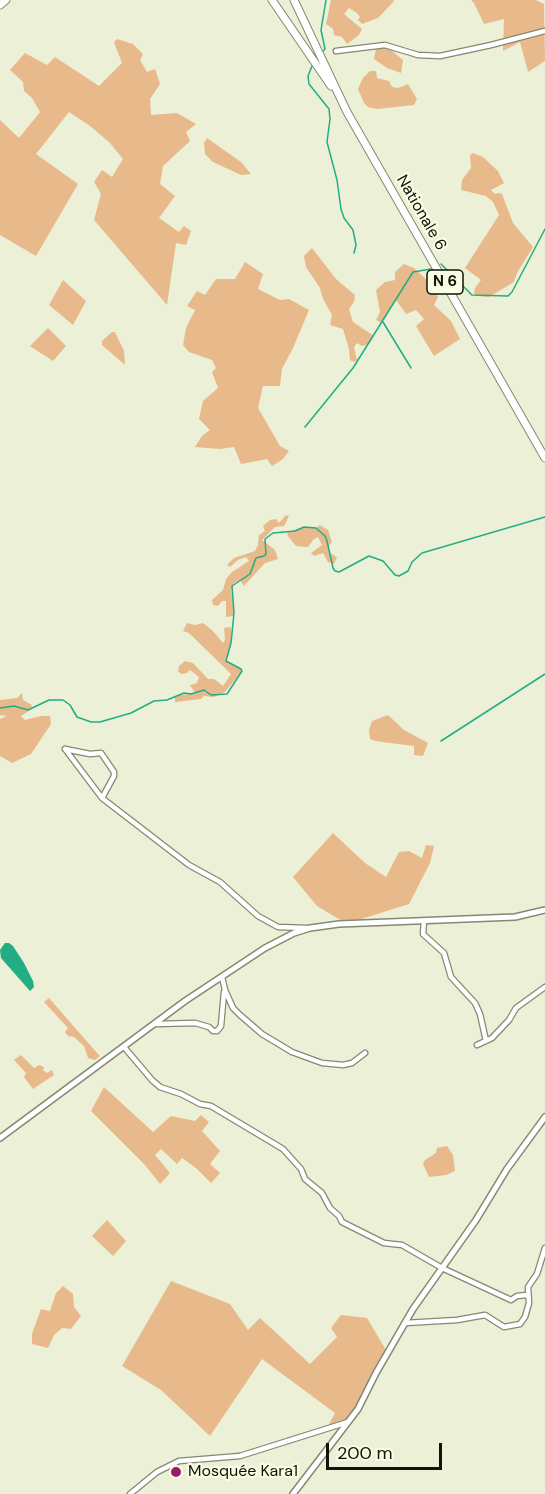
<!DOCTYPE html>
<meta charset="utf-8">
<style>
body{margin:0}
#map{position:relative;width:545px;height:1494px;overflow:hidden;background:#ebf0d6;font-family:"DM Sans",sans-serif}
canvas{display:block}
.scale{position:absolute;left:326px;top:1443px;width:116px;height:27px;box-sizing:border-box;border:3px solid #12130a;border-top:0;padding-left:8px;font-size:18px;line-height:21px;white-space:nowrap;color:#12130a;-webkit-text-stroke:4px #f8fde3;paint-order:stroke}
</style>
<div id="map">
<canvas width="545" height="1494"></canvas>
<div class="scale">200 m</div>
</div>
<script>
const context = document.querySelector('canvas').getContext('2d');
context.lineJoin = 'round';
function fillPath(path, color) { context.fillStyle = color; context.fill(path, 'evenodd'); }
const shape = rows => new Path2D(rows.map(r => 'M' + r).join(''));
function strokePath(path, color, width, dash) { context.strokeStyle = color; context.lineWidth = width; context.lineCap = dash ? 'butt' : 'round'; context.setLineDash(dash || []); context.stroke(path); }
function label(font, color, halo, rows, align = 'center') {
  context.font = font + ' "DM Sans",sans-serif'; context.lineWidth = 4.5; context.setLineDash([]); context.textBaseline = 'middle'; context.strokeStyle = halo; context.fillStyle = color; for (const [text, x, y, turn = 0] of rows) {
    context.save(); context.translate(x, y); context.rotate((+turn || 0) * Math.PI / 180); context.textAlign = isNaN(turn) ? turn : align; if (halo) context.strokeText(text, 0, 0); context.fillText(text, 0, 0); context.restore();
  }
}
fillPath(shape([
 [331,0,393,0,394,1,378,18,362,24,358,20,360,17,357,13,349,8,344,14,362,29,359,35,347,44,342,37,334,35,333,29,326,24],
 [471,0,536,0,544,4,545,61,528,72,520,42,503,51,504,19,484,24,474,3],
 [117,39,133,44,143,54,140,60,147,72,155,69,160,84,150,99,151,115,177,113,196,124,186,132,190,141,163,166,160,184,175,196,159,218,179,232,184,226,191,231,186,245,176,243,167,305,94,220,101,194,94,182,102,170,112,177,123,159,109,142,90,126,69,112,36,154,78,184,36,256,0,235,0,120,19,138,40,112,32,98,24,91,23,82,10,70,25,53,47,65,55,57,99,86,122,63,114,42],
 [385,45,403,60,401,73,387,68,374,59,376,49],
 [370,71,376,71,377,78,389,81,392,87,398,88,408,84,417,99,414,105,377,109,368,107,364,103,358,89,363,78],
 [207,138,241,162,251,174,241,175,213,162,205,154,204,143],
 [473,153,483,157,498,171,504,183,491,190,495,194,499,193,502,194,513,223,533,247,517,273,514,282,489,297,477,296,474,293,475,288,481,280,465,268,499,215,493,202,486,196,461,190,462,180,471,168,470,155],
 [312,248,336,279,355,295,354,302,349,309,353,322,374,336,369,344,362,346,357,343,354,347,357,360,354,362,350,360,349,349,343,329,330,325,332,315,323,299,320,288,306,267,304,256],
 [245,262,263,274,258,289,280,300,289,299,309,310,293,348,282,369,280,386,263,386,258,408,280,446,289,451,283,459,272,466,267,459,241,464,234,447,220,449,195,447,202,436,210,430,199,419,203,401,218,388,212,372,216,368,212,360,189,352,183,345,186,328,195,310,187,306,197,291,205,295,216,279,235,279],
 [404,264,414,268,431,284,438,297,434,305,451,321,460,339,434,356,416,326,424,319,416,310,406,314,396,300,382,323,376,320,380,312,376,290,385,282,395,280,395,272],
 [63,280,86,301,73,325,49,305],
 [48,328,66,346,53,361,30,346],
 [112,332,115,332,124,351,125,365,102,345,102,341],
 [286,515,289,516,284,526,275,527,262,540,275,550,278,559,265,563,244,586,240,580,234,583,231,590,234,613,233,616,226,617,226,601,222,601,218,606,213,605,212,600,223,590,226,579,232,572,249,561,246,557,238,560,230,567,227,565,234,558,255,551,258,545,259,535,265,531,263,526,270,520,276,519,279,523],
 [320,525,328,530,332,542,328,547,330,553,337,557,334,564,328,562,323,553,314,556,311,553,322,545,318,537,314,539,308,547,296,546,288,536,287,532,304,527,316,528],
 [187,623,195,625,203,623,212,630,223,643,225,640,224,628,231,627,231,643,226,661,241,669,242,671,225,692,214,697,204,696,201,699,175,702,175,696,195,693,190,685,197,683,199,677,190,670,187,673,181,674,178,671,179,666,185,661,193,663,208,679,214,679,223,686,231,674,189,633,183,631],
 [22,693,23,700,32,705,30,710,21,716,25,720,41,716,50,716,51,724,31,754,12,763,0,756,0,719,7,716,0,715,0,700,17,698],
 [388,715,404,730,428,743,423,756,414,755,414,746,375,741,370,739,369,730,372,721],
 [333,833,365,863,386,877,399,852,409,851,422,858,426,845,434,846,430,863,409,904,355,921,342,921,317,906,293,877],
 [49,998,97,1053,100,1056,95,1060,88,1058,84,1046,74,1037,68,1036,65,1032,68,1028,44,1002],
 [21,1055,34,1068,39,1065,44,1067,43,1070,47,1073,52,1070,54,1075,33,1089,24,1077,26,1073,14,1060],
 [104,1087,153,1132,171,1116,195,1121,201,1115,209,1122,202,1131,220,1151,210,1164,220,1173,211,1183,196,1168,182,1158,177,1164,161,1149,155,1155,170,1173,160,1184,145,1165,91,1111],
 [447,1146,453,1155,455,1171,446,1175,429,1177,423,1164,425,1160,436,1153,437,1148],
 [107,1220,126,1241,113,1256,92,1236],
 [171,1281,230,1304,248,1330,260,1318,310,1364,337,1337,331,1328,341,1315,367,1318,386,1350,361,1397,347,1420,328,1426,335,1413,262,1359,210,1436,161,1390,122,1366],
 [63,1286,73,1294,74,1307,81,1316,71,1329,62,1328,54,1335,48,1348,32,1344,32,1334,41,1309,50,1311,56,1293]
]), '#e8b98b');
fillPath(shape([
 [5,943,9,943,13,946,24,963,33,981,34,987,30,991,1,958,0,950]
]), '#23ad83');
strokePath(shape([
 [322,52,325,49,321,30,326,0],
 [312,66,308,76,309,84,329,109,330,119,327,142,337,180,341,209,344,218,353,230,356,245,354,253],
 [441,264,472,295,508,296,512,292,545,229],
 [383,322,411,368],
 [305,427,353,368,413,272,431,269],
 [0,708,14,706,28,710,49,700,63,700,70,705,77,717,91,722,100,722,131,713,154,701,167,700,184,693,191,694,204,690,211,695,227,694,242,671,241,669,226,661,231,643,234,613,232,586,250,574,256,558,264,556,266,554,265,539,273,533,295,531,304,527,316,528,325,536,327,541,333,568,335,571,339,572,369,556,383,561,395,575,399,576,408,571,412,562,422,553,545,517],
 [441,741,545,674]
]), '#23ad83', 1.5);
const minor = shape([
 [336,51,385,45,418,55,440,56,491,45,545,31],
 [65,749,102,798,189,865,220,882,258,916,278,927,307,928],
 [65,749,90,754,101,753,114,772,114,776,102,798],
 [424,921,423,934,444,953,451,977,475,1003,480,1014,486,1041],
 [222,977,225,990,233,1008,240,1015,262,1034,292,1052,322,1063,343,1065,352,1063,365,1053],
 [155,1024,195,1023,209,1027,213,1031,217,1031,221,1026,224,992],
 [477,1045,492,1038,509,1020,516,1008,545,987],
 [124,1047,152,1080,160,1087,181,1094,200,1104,211,1106,283,1149,301,1169,305,1179,322,1193,330,1208,339,1216,342,1222,384,1243,402,1245,442,1268,511,1300,517,1296,527,1295],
 [405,1323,457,1320,485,1315,504,1327,520,1324,525,1317,529,1303,528,1287,537,1274,545,1248],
 [130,1494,157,1472,179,1461,240,1456,348,1422]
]);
const tertiary = shape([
 [0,1138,185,1001,265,948,294,933,310,928,339,924,515,917,545,910],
 [293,1494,358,1409,376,1373,413,1309,476,1220,507,1169,545,1117]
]);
const primary = shape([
 [272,0,331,86],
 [294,0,347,112,545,458]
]);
const trunk = shape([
 [0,5,6,0]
]);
strokePath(minor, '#848971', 7);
strokePath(tertiary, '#848971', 8);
strokePath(primary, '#848971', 9);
strokePath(trunk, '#848971', 9);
strokePath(minor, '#fff', 4.5);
strokePath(tertiary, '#fff', 5);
strokePath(primary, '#fff', 7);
strokePath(trunk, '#fff', 7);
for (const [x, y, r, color] of [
 [176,1472,6,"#9d1869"]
]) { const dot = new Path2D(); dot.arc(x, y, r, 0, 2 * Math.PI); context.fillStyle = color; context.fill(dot); strokePath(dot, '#f8fde3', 2); }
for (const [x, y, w] of [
 [445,282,36]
]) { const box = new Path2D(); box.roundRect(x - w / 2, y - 12, w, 24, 4.5); context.fillStyle = '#f8fde3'; context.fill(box); strokePath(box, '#12130a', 1.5); }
label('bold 15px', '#12130a', null, [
 ["N 6",445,282]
]);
label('16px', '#12130a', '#f8fde3', [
 ["Nationale 6",421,213,60]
]);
label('16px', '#12130a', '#f8fde3', [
 ["Mosquée Kara1",188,1472]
], 'left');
</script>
